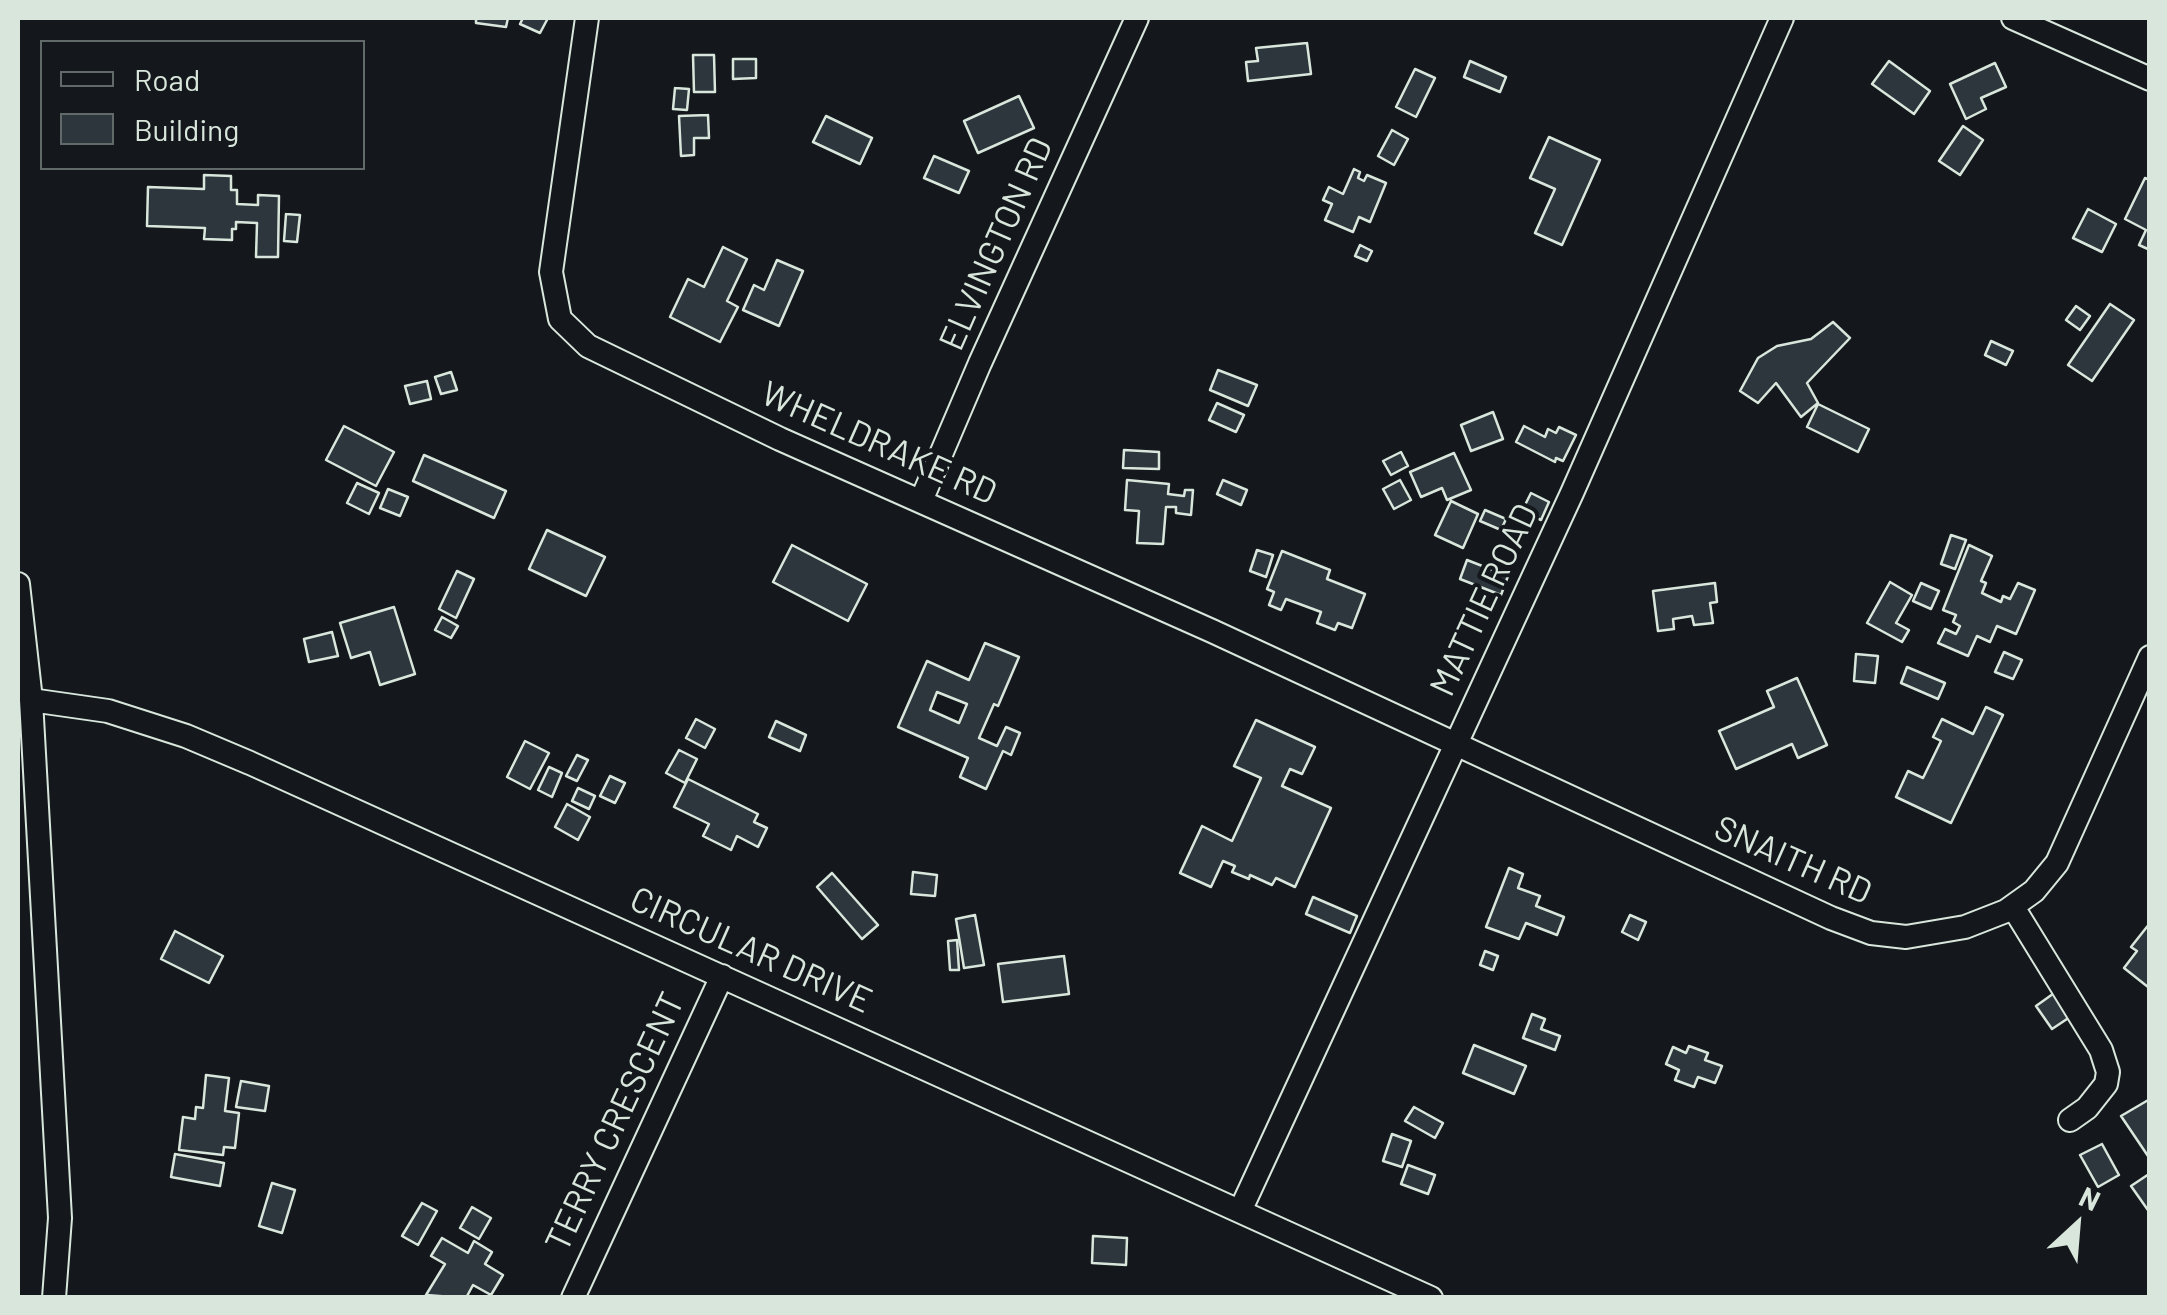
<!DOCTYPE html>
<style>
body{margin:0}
#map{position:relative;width:2167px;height:1315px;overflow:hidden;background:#14181c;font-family:Barlow,sans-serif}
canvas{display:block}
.frame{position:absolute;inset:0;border:20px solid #d8e6dc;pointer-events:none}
.legend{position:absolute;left:40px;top:40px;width:325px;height:130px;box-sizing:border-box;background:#14181c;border:2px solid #626a69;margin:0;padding:12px 18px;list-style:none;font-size:30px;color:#d8e6dc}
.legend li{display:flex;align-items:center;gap:20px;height:50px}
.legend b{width:50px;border:2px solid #626a69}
.north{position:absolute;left:2027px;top:1175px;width:100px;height:100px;-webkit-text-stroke:8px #14181c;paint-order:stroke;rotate:26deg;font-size:28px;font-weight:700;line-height:40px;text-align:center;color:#d8e6dc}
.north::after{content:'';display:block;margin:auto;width:35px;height:45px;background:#d8e6dc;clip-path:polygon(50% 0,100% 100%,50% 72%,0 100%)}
</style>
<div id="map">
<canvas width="2167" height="1315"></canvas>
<div class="frame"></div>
<ul class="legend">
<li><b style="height:12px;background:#14181c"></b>Road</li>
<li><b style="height:28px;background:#2c363c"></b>Building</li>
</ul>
<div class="north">N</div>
</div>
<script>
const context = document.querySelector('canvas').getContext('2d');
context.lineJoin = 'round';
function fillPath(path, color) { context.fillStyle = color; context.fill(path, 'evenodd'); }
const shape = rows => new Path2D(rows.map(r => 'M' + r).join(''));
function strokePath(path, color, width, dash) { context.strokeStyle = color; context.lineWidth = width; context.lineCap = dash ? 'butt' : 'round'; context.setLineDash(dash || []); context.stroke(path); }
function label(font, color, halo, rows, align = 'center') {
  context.font = font + ' Barlow,sans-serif'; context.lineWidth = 8; context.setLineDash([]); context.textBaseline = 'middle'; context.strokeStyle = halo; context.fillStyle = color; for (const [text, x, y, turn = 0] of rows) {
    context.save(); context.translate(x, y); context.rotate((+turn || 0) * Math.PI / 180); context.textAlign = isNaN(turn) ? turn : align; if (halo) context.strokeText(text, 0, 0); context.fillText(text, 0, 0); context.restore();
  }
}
const building = shape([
 [476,18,508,18,506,27,476,23,476,18],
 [523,18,548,18,540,33,520,24,523,18],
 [1307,43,1311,74,1248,81,1246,62,1258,61,1256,48,1307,43],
 [693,55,714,55,715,92,694,92,693,55],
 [733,59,756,59,756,78,733,79,733,59],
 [1470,61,1506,77,1500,92,1464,77,1470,61],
 [1889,61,1930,91,1914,114,1872,84,1889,61],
 [1995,63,2006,87,1981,98,1986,109,1966,119,1950,84,1995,63],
 [1415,69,1435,78,1416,117,1396,107,1415,69],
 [675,88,689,89,687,110,673,109,675,88],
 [1019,96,1034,128,978,153,964,121,1019,96],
 [708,115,709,138,694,138,694,155,681,156,679,116,708,115],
 [826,116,872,138,860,164,813,142,826,116],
 [1963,126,1983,140,1960,175,1939,161,1963,126],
 [1392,130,1408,139,1394,165,1378,156,1392,130],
 [1549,137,1600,160,1562,245,1535,233,1555,189,1530,178,1549,137],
 [934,156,969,171,959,193,924,178,934,156],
 [1354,169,1360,172,1358,178,1364,181,1367,175,1386,183,1370,222,1359,217,1353,232,1325,220,1332,204,1323,200,1329,187,1343,194,1354,169],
 [204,175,231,176,231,190,237,190,237,204,258,205,258,195,279,196,278,257,256,257,257,223,236,222,236,229,232,229,232,240,204,239,205,228,147,226,148,187,204,189,204,175],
 [2145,178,2150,180,2150,250,2139,245,2146,230,2125,219,2145,178],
 [2088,209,2116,224,2102,252,2073,238,2088,209],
 [286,214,300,215,297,242,284,241,286,214],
 [1360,245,1372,251,1367,261,1355,256,1360,245],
 [723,247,747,259,727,301,738,307,720,342,670,317,688,279,704,287,723,247],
 [777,260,803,271,779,326,743,310,754,285,764,290,777,260],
 [2110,304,2134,320,2092,381,2068,365,2110,304],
 [2076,306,2090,316,2080,330,2066,320,2076,306],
 [1833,322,1850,338,1807,383,1818,403,1801,417,1776,383,1758,403,1740,391,1758,358,1777,346,1811,339,1833,322],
 [1991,341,2013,351,2006,365,1985,355,1991,341],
 [1218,370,1257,385,1248,406,1210,390,1218,370],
 [451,372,457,390,441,394,435,377,451,372],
 [427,381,431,399,410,404,405,386,427,381],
 [1217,403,1244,415,1236,432,1209,420,1217,403],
 [1818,404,1869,429,1858,452,1807,427,1818,404],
 [1493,412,1503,439,1471,451,1461,425,1493,412],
 [344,426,394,452,376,486,326,460,344,426],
 [1524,426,1545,437,1548,429,1556,433,1559,427,1576,435,1563,461,1556,458,1555,462,1516,442,1524,426],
 [1124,450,1159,452,1159,469,1123,468,1124,450],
 [1401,452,1408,466,1391,475,1383,461,1401,452],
 [1454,453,1471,490,1447,500,1442,488,1421,497,1410,472,1454,453],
 [424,455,506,491,494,518,413,481,424,455],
 [1127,480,1169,484,1168,494,1184,496,1185,490,1193,490,1191,515,1176,513,1176,507,1166,507,1163,544,1137,543,1139,511,1125,510,1127,480],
 [1223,480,1247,490,1241,505,1217,494,1223,480],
 [1400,480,1411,500,1394,509,1383,489,1400,480],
 [357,483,379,493,369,514,347,503,357,483],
 [388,489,408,497,400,516,380,508,388,489],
 [1531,493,1549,502,1541,520,1522,511,1531,493],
 [1451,501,1478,514,1463,548,1435,535,1451,501],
 [1485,510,1506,519,1501,530,1480,521,1485,510],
 [547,530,605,557,586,596,529,569,547,530],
 [1951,535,1966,540,1955,569,1941,564,1951,535],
 [792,545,867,584,848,621,773,582,792,545],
 [1969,545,1992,556,1981,581,1986,583,1982,593,2001,602,2003,596,2010,599,2018,583,2035,590,2016,634,1997,626,1990,642,1977,636,1968,656,1938,643,1945,629,1956,634,1960,626,1953,622,1956,615,1943,610,1969,545],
 [1257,550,1273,555,1266,577,1250,571,1257,550],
 [1282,551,1330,570,1327,579,1365,594,1352,628,1338,623,1335,630,1317,623,1321,612,1286,599,1281,610,1269,605,1274,592,1267,589,1282,551],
 [1467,560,1508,576,1501,595,1460,579,1467,560],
 [457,571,474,579,456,618,439,609,457,571],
 [1890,582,1912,595,1896,623,1909,630,1902,642,1867,623,1890,582],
 [1715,583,1717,602,1710,603,1713,623,1694,625,1692,616,1673,619,1674,629,1658,631,1653,591,1715,583],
 [1921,583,1939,591,1931,609,1913,601,1921,583],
 [394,607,415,674,380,685,370,652,351,658,340,623,394,607],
 [442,617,458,626,451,638,435,630,442,617],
 [332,632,338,656,309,662,304,639,332,632],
 [985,643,1019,657,998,706,994,704,979,738,997,746,1006,727,1020,733,1011,755,1003,751,986,789,960,777,968,758,898,727,927,661,969,680,985,643],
 [937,692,967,704,959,723,930,710,937,692],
 [2004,652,2022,660,2013,679,1995,672,2004,652],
 [1856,654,1878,656,1875,683,1854,681,1856,654],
 [1907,667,1945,683,1938,699,1901,683,1907,667],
 [1797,678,1827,745,1798,758,1792,744,1736,769,1719,731,1774,707,1767,691,1797,678],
 [1986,707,2003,715,1951,823,1896,797,1908,771,1923,778,1941,741,1933,737,1942,719,1973,734,1986,707],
 [696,719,715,729,705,748,686,738,696,719],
 [1256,720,1315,747,1302,774,1290,769,1282,786,1331,808,1295,887,1276,878,1272,885,1250,875,1249,879,1232,872,1235,866,1223,861,1211,887,1180,873,1202,826,1232,841,1261,778,1234,766,1256,720],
 [776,721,806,735,800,751,769,737,776,721],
 [525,741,549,753,530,789,507,777,525,741],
 [679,750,697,759,685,783,666,773,679,750],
 [577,755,588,760,577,781,566,776,577,755],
 [549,767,562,773,552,797,538,790,549,767],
 [610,776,625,783,615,803,600,796,610,776],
 [688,779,758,814,754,822,767,828,758,847,737,836,731,850,703,836,709,824,674,807,688,779],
 [578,788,595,796,589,809,572,801,578,788],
 [567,804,590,817,578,840,555,827,567,804],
 [1509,868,1523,874,1518,888,1540,896,1536,906,1564,917,1557,935,1526,923,1519,939,1486,927,1509,868],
 [913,872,937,875,935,896,911,894,913,872],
 [832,873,878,925,862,939,817,887,832,873],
 [1313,897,1357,916,1350,933,1306,914,1313,897],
 [975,915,984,965,964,968,956,919,975,915],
 [1630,915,1646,922,1638,940,1622,932,1630,915],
 [2150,923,2150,986,2148,987,2124,968,2137,951,2131,947,2150,923],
 [175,931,223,956,209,983,161,959,175,931],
 [957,940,959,970,950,970,948,941,957,940],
 [1485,951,1498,956,1493,970,1480,965,1485,951],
 [1064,956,1069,994,1003,1002,998,964,1064,956],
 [2057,991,2073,1015,2052,1029,2036,1006,2057,991],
 [1532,1014,1545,1019,1541,1029,1560,1036,1555,1050,1523,1038,1532,1014],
 [1474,1045,1526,1066,1514,1094,1463,1073,1474,1045],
 [1689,1046,1708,1053,1705,1060,1722,1066,1715,1083,1698,1077,1694,1087,1675,1080,1679,1070,1666,1064,1673,1047,1686,1053,1689,1046],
 [206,1075,229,1078,225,1111,239,1113,235,1148,224,1147,223,1155,179,1150,183,1117,195,1119,196,1107,203,1108,206,1075],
 [241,1081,269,1086,265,1111,236,1107,241,1081],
 [2150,1099,2150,1159,2121,1116,2150,1099],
 [1414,1107,1443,1123,1435,1138,1405,1121,1414,1107],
 [1392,1134,1411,1141,1402,1167,1383,1161,1392,1134],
 [2102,1144,2119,1175,2098,1187,2080,1155,2102,1144],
 [175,1154,224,1163,220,1186,171,1177,175,1154],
 [1408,1165,1435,1175,1428,1194,1401,1184,1408,1165],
 [2149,1174,2150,1175,2150,1213,2131,1186,2149,1174],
 [272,1183,295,1190,282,1233,259,1226,272,1183],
 [422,1203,437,1211,418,1245,402,1236,422,1203],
 [472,1207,491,1218,479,1239,460,1228,472,1207],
 [1093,1236,1127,1238,1126,1265,1092,1263,1093,1236],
 [442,1238,468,1253,474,1241,492,1252,485,1264,503,1275,491,1295,473,1285,466,1298,426,1295,445,1264,431,1256,442,1238]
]);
fillPath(building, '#2c363c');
strokePath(building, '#d8e6dc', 2.5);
const minor = shape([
 [587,18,551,272,560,319,588,346,780,439,1212,631,1831,918,1871,933,1906,937,1965,927,2006,911,2034,891,2057,863,2150,657],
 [2013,18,2150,79],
 [921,501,980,363,1137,18],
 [18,584,31,700,60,1218,54,1298],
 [31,700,108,711,186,736,250,763,1431,1298],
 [2013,907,2101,1050,2108,1072,2106,1084,2087,1108,2070,1120],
 [1241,1209,1572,493,1782,18],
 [573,1298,722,976]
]);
strokePath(minor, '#d8e6dc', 26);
strokePath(minor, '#14181c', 22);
label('35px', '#d8e6dc', '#14181c', [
 ["ELVINGTON RD",996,244,-66],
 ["WHELDRAKE RD",879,443,24],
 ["MATTIE ROAD",1484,600,-65],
 ["SNAITH RD",1793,860,24],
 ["CIRCULAR DRIVE",751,950,24],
 ["TERRY CRESCENT",615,1122,-65]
]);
</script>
